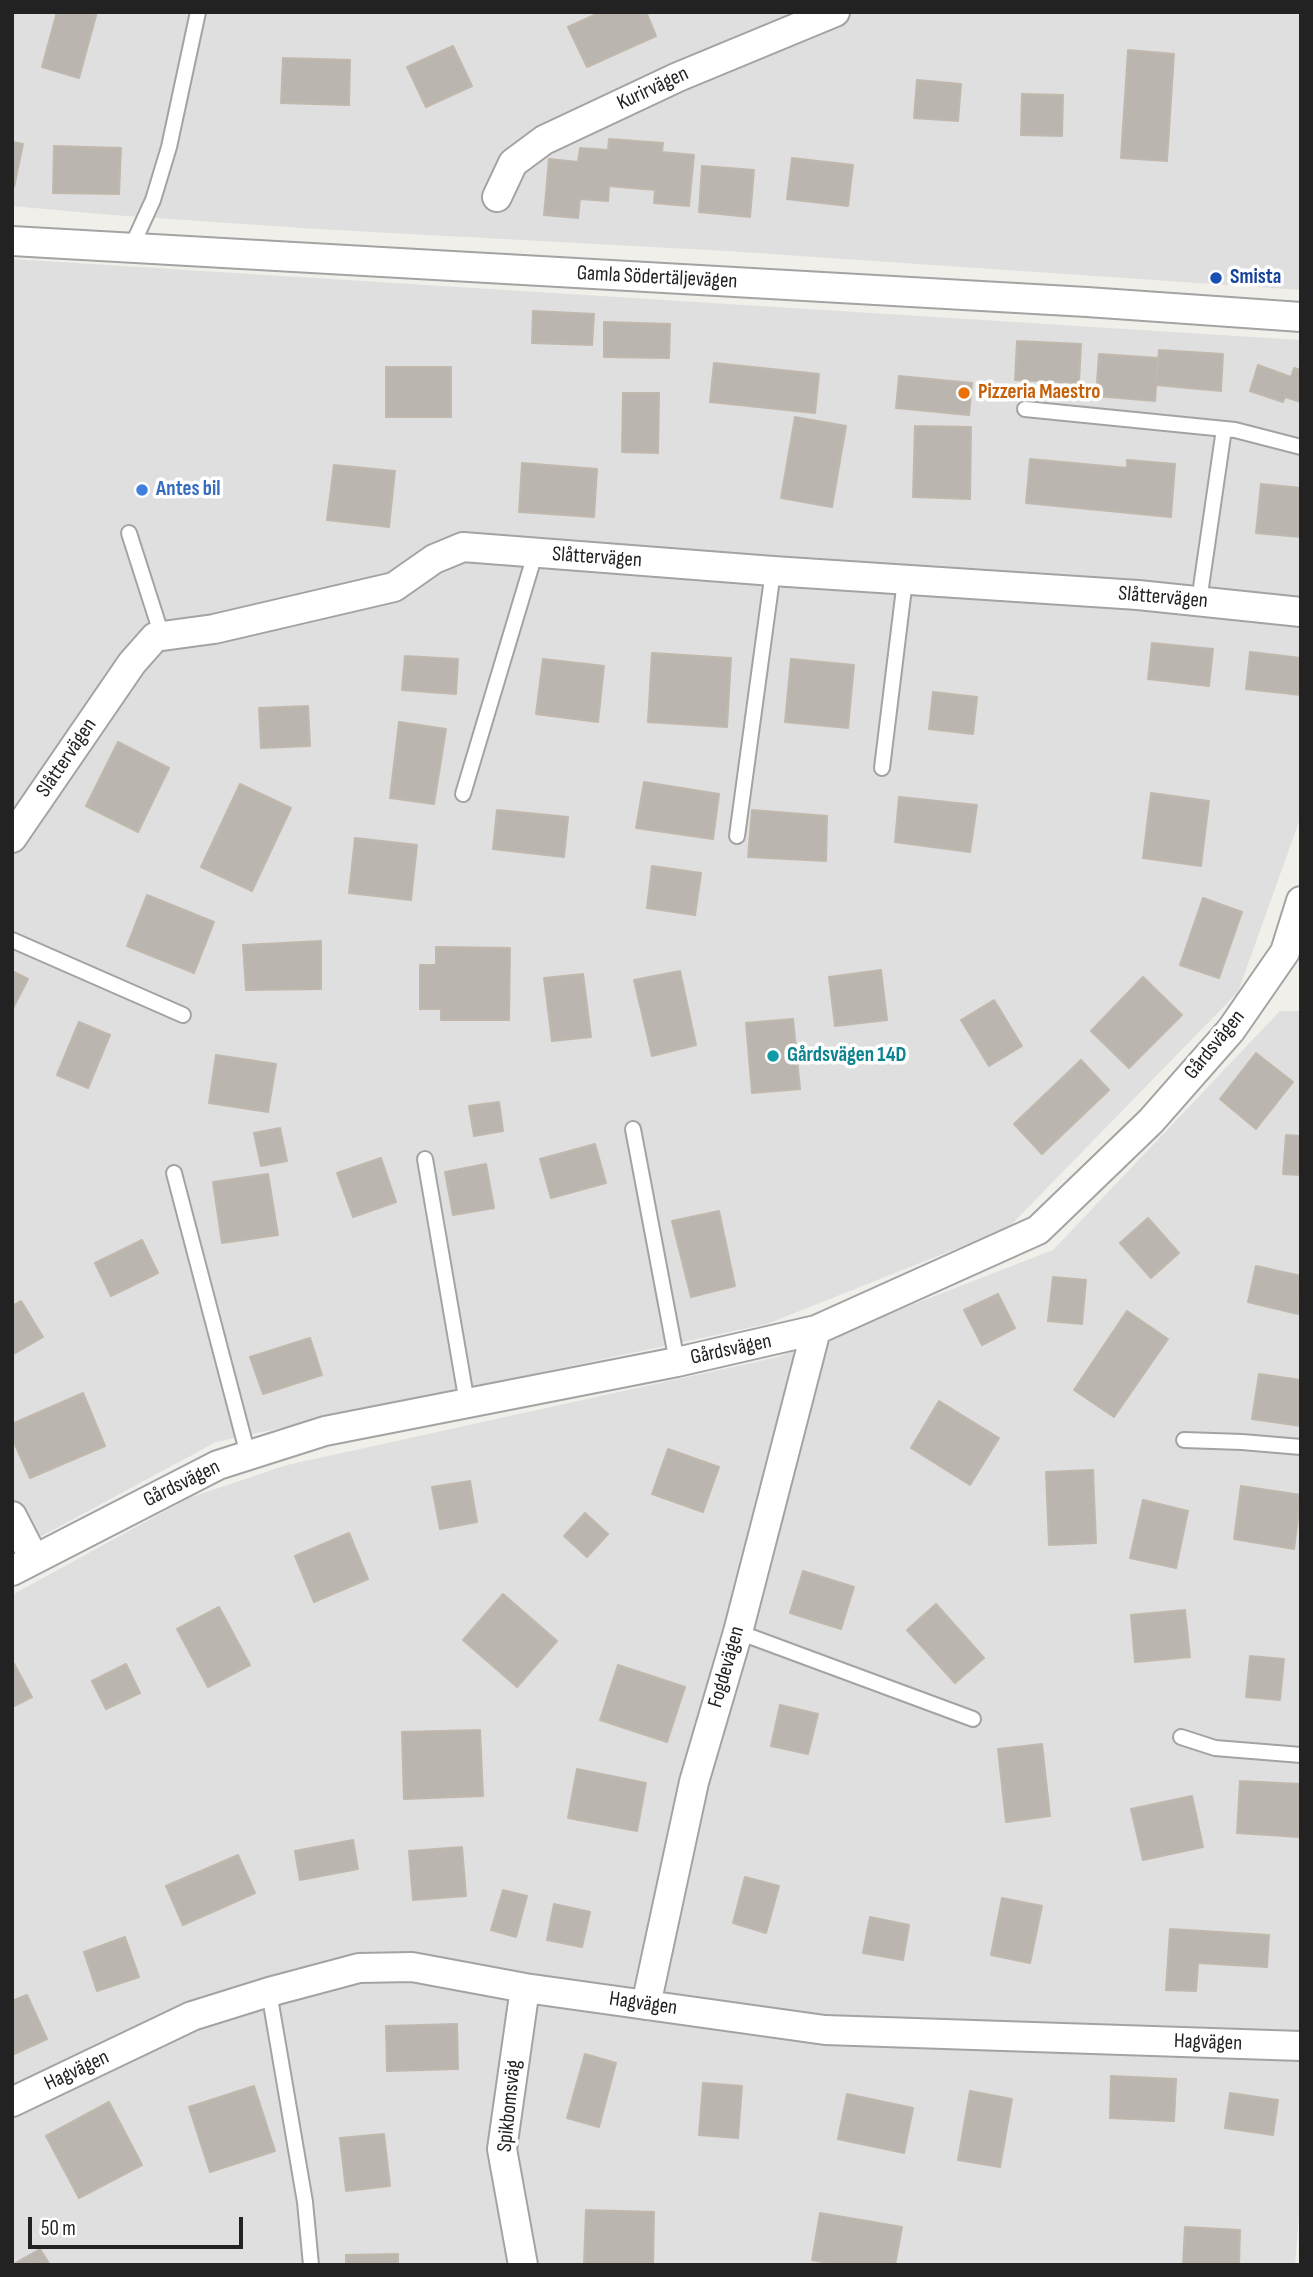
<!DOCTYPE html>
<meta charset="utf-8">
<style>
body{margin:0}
#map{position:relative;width:1313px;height:2277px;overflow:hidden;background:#f1efe9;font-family:"Sofia Sans Condensed",sans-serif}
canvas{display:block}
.frame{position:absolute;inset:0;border:14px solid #222;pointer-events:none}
.scale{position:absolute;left:28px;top:2217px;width:215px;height:32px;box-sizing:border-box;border:4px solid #222;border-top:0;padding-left:9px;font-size:21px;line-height:24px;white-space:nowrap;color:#222;-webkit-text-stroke:5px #fff;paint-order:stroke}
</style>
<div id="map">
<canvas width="1313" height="2277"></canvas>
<div class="frame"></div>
<div class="scale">50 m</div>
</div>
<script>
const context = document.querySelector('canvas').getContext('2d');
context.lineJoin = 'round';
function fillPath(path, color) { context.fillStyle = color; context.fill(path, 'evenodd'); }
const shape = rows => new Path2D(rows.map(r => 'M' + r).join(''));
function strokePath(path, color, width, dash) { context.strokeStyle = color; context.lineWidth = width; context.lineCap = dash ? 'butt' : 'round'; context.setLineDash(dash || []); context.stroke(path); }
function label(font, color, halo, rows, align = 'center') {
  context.font = font + ' "Sofia Sans Condensed",sans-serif'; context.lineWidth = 7; context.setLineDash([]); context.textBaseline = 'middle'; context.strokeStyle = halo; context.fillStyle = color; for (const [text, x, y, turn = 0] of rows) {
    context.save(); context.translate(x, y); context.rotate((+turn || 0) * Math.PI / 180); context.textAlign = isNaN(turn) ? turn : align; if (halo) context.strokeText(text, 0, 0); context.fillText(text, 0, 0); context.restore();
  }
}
fillPath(shape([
 [12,12,1301,12,1301,290,727,251,317,229,112,215,12,206],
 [12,259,1301,340,1301,816,1238,992,1008,1228,767,1324,216,1442,12,1552],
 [1280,1011,1301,1011,1301,2190,1295,2265,12,2265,12,1595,189,1498,287,1465,778,1357,1053,1250]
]), '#dfdfdf');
const building = shape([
 [57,12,97,12,79,78,42,67,57,12],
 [601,12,646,12,656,36,587,67,568,27,601,12],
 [453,46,472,86,426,107,407,67,453,46],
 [1128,50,1174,54,1167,161,1121,158,1128,50],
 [283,58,350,60,349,105,281,103,283,58],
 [917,80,961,84,958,121,914,118,917,80],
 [1022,94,1063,95,1062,136,1021,135,1022,94],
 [609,139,663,143,662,152,694,155,689,206,654,203,655,190,609,186,608,201,580,199,578,218,544,215,549,159,578,162,580,148,608,150,609,139],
 [12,142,23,144,14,187,12,186,12,142],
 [54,146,121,148,119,194,53,193,54,146],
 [792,158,853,165,848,206,787,199,792,158],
 [702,166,754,170,750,217,699,212,702,166],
 [533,311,594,314,592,345,532,343,533,311],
 [604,322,670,324,669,358,604,357,604,322],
 [1017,341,1081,344,1079,383,1015,380,1017,341],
 [1159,350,1223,354,1221,391,1156,385,1159,350],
 [1099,354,1158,358,1155,401,1096,396,1099,354],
 [714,363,819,374,815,413,710,402,714,363],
 [1258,365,1291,377,1294,368,1301,370,1301,402,1285,397,1283,402,1250,391,1258,365],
 [386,367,451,367,451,417,386,417,386,367],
 [899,376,972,383,969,415,896,408,899,376],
 [623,393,659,393,658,453,622,452,623,393],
 [795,417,846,426,832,507,781,498,795,417],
 [915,426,971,427,970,499,913,497,915,426],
 [1030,459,1127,468,1127,460,1175,464,1171,517,1026,503,1030,459],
 [522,463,597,469,594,517,519,512,522,463],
 [334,465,395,471,389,527,327,520,334,465],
 [1261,484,1301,488,1301,537,1256,533,1261,484],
 [1152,643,1213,649,1209,686,1148,679,1152,643],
 [1250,652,1301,658,1301,695,1246,689,1250,652],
 [652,653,731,658,727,727,648,722,652,653],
 [405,656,458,659,456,694,402,690,405,656],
 [543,659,604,666,598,722,536,714,543,659],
 [791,659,854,665,848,728,785,722,791,659],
 [933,692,977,697,973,734,929,729,933,692],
 [308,706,310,746,261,748,259,708,308,706],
 [399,722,446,729,434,804,390,798,399,722],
 [118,742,169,768,138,832,86,806,118,742],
 [644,782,719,794,713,839,636,828,644,782],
 [240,784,291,808,252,891,201,867,240,784],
 [1151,793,1209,801,1201,866,1143,858,1151,793],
 [899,797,977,805,970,852,895,842,899,797],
 [497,810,568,817,564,857,493,849,497,810],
 [752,810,827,816,826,861,748,857,752,810],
 [355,838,417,845,411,900,349,893,355,838],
 [652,866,701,873,695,915,647,908,652,866],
 [147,895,214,922,194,973,127,946,147,895],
 [1203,898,1242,912,1219,978,1180,965,1203,898],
 [321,941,321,989,246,990,243,945,321,941],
 [436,947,510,948,509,1020,441,1020,441,1009,420,1009,420,965,436,965,436,947],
 [881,970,887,1020,835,1026,829,977,881,970],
 [12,971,28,979,12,1010,12,971],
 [680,971,696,1045,652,1056,634,980,680,971],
 [583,974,591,1037,552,1041,544,978,583,974],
 [1143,977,1182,1015,1129,1068,1091,1031,1143,977],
 [994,1000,1022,1046,989,1066,961,1020,994,1000],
 [793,1019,800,1089,752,1093,746,1023,793,1019],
 [79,1022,110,1035,88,1088,57,1075,79,1022],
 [1256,1053,1293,1082,1256,1129,1220,1099,1256,1053],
 [216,1055,276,1064,268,1112,209,1103,216,1055],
 [1081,1060,1109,1090,1042,1154,1014,1124,1081,1060],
 [499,1102,503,1131,474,1136,469,1106,499,1102],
 [280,1128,287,1161,261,1166,254,1133,280,1128],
 [1286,1135,1301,1136,1301,1175,1283,1174,1286,1135],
 [595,1144,606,1183,551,1198,540,1159,595,1144],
 [381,1158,396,1202,353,1217,337,1173,381,1158],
 [486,1164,494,1208,453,1215,445,1172,486,1164],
 [268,1174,278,1235,222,1243,213,1182,268,1174],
 [719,1211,735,1286,691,1297,672,1221,719,1211],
 [1148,1218,1179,1253,1151,1278,1120,1243,1148,1218],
 [142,1240,158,1273,111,1296,95,1263,142,1240],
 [1256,1266,1301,1276,1298,1314,1248,1302,1256,1266],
 [1053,1277,1086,1280,1082,1324,1048,1321,1053,1277],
 [998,1294,1015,1328,982,1345,964,1310,998,1294],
 [21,1301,43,1337,12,1355,12,1306,21,1301],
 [1127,1311,1168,1339,1114,1417,1074,1390,1127,1311],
 [310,1338,322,1375,263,1394,250,1357,310,1338],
 [1259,1374,1301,1380,1301,1426,1252,1419,1259,1374],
 [83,1393,105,1446,30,1478,12,1438,12,1424,83,1393],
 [939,1401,999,1438,970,1485,911,1448,939,1401],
 [668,1449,719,1467,703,1512,652,1494,668,1449],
 [1093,1470,1096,1543,1049,1545,1046,1472,1093,1470],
 [470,1481,477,1522,440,1529,432,1487,470,1481],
 [1241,1486,1301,1495,1294,1549,1234,1539,1241,1486],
 [1143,1500,1188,1511,1176,1568,1130,1558,1143,1500],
 [585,1513,608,1534,587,1557,564,1536,585,1513],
 [349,1533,368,1579,314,1602,295,1556,349,1533],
 [803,1571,854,1587,841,1629,790,1613,803,1571],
 [503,1594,557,1641,517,1687,463,1640,503,1594],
 [936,1604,984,1658,955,1683,907,1630,936,1604],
 [219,1607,250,1665,208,1687,177,1629,219,1607],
 [1185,1610,1190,1657,1135,1662,1131,1615,1185,1610],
 [1250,1656,1284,1659,1280,1700,1246,1697,1250,1656],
 [12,1660,32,1697,12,1707,12,1660],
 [126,1664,140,1693,106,1709,92,1681,126,1664],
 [618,1665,685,1687,667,1742,600,1720,618,1665],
 [780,1705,818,1714,808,1754,771,1746,780,1705],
 [480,1730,483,1796,404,1799,402,1732,480,1730],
 [1042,1744,1050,1816,1006,1822,998,1749,1042,1744],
 [577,1769,646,1783,637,1831,568,1818,577,1769],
 [1240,1781,1301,1784,1299,1837,1237,1833,1240,1781],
 [1192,1796,1203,1847,1143,1860,1131,1809,1192,1796],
 [353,1840,358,1869,300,1880,295,1851,353,1840],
 [462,1847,466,1896,413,1900,409,1851,462,1847],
 [238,1855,255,1893,183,1925,166,1886,238,1855],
 [745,1877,779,1886,766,1933,733,1923,745,1877],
 [503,1890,527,1896,516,1937,491,1930,503,1890],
 [1002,1898,1042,1906,1030,1963,991,1955,1002,1898],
 [554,1904,590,1912,582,1947,547,1940,554,1904],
 [870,1917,909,1925,903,1960,863,1953,870,1917],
 [1170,1929,1269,1935,1267,1967,1198,1963,1196,1991,1166,1990,1170,1929],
 [125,1937,139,1977,97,1991,84,1952,125,1937],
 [27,1995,47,2039,12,2055,12,2001,27,1995],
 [457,2024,458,2069,387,2071,386,2026,457,2024],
 [585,2054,616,2063,599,2127,567,2118,585,2054],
 [1111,2076,1176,2079,1174,2121,1110,2118,1111,2076],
 [703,2083,742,2086,738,2138,699,2135,703,2083],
 [254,2086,275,2151,210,2172,189,2107,254,2086],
 [970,2091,1012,2099,1000,2167,958,2160,970,2091],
 [1230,2093,1278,2100,1273,2135,1225,2128,1230,2093],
 [847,2094,913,2108,904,2153,838,2139,847,2094],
 [109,2102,142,2165,79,2198,46,2136,109,2102],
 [384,2134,390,2186,346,2191,340,2138,384,2134],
 [586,2210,654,2212,653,2265,584,2265,586,2210],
 [820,2213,902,2227,895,2265,838,2265,812,2260,820,2213],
 [1185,2227,1240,2230,1239,2265,1183,2265,1185,2227],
 [40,2249,50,2265,12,2265,40,2249],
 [398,2254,398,2265,346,2265,346,2255,398,2254]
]);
fillPath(building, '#bab5af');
strokePath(building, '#c1b8ad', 2);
const lane = shape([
 [131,248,153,200,169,147,198,12],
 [1025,409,1235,430,1301,447],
 [129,533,162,636],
 [1199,601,1224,429],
 [882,768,905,580],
 [463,794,535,554],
 [737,836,773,571],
 [12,940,183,1015],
 [633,1129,677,1362],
 [425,1159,467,1403],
 [174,1173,248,1455],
 [1184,1440,1242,1442,1301,1447],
 [738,1632,973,1719],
 [1181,1737,1215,1748,1301,1755],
 [269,1992,305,2202,311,2265]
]);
const street = shape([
 [497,197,513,163,544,140,678,77,835,12],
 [12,241,1087,302,1301,317],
 [12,838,132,663,155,637,214,629,394,587,434,559,463,547,773,571,1138,595,1301,612],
 [12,1516,34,1559],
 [12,1571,218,1465,325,1431,677,1362,816,1330,1038,1230,1151,1121,1231,1030,1285,952,1301,901],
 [646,2005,694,1782,738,1632,816,1330],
 [12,2102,192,2016,269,1992,359,1968,412,1967,525,1988,825,2030,1301,2046],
 [523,2265,502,2149,525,1988]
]);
strokePath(lane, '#a3a3a3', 18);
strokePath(street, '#a3a3a3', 32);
strokePath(lane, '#fff', 14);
strokePath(street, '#fff', 28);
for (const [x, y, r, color] of [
 [1216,278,7,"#1a4fb4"],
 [964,393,7,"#e8710a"],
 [142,490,7,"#3f7fe0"],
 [773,1056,7,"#0f9aa8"]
]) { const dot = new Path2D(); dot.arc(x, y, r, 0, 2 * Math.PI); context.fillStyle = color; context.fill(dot); strokePath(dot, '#fff', 2.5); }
label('21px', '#222', '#fff', [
 ["Kurirvägen",653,89,-25],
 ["Gamla Södertäljevägen",657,278,3],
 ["Slåttervägen",597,558,4],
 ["Slåttervägen",1163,598,5],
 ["Slåttervägen",67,758,-56],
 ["Gårdsvägen",1215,1045,-51],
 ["Gårdsvägen",731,1350,-12],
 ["Gårdsvägen",182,1484,-26],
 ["Fogdevägen",727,1667,-74],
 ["Hagvägen",643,2004,8],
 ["Hagvägen",1208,2043,2],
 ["Hagvägen",77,2071,-25],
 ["Spikbomsväg",510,2106,-84]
]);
label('bold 21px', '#164399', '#fff', [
 ["Smista",1230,278]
], 'left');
label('bold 21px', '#c56008', '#fff', [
 ["Pizzeria Maestro",978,393]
], 'left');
label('bold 21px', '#366cbe', '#fff', [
 ["Antes bil",156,490]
], 'left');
label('bold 21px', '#0d838f', '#fff', [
 ["Gårdsvägen 14D",787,1056]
], 'left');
</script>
